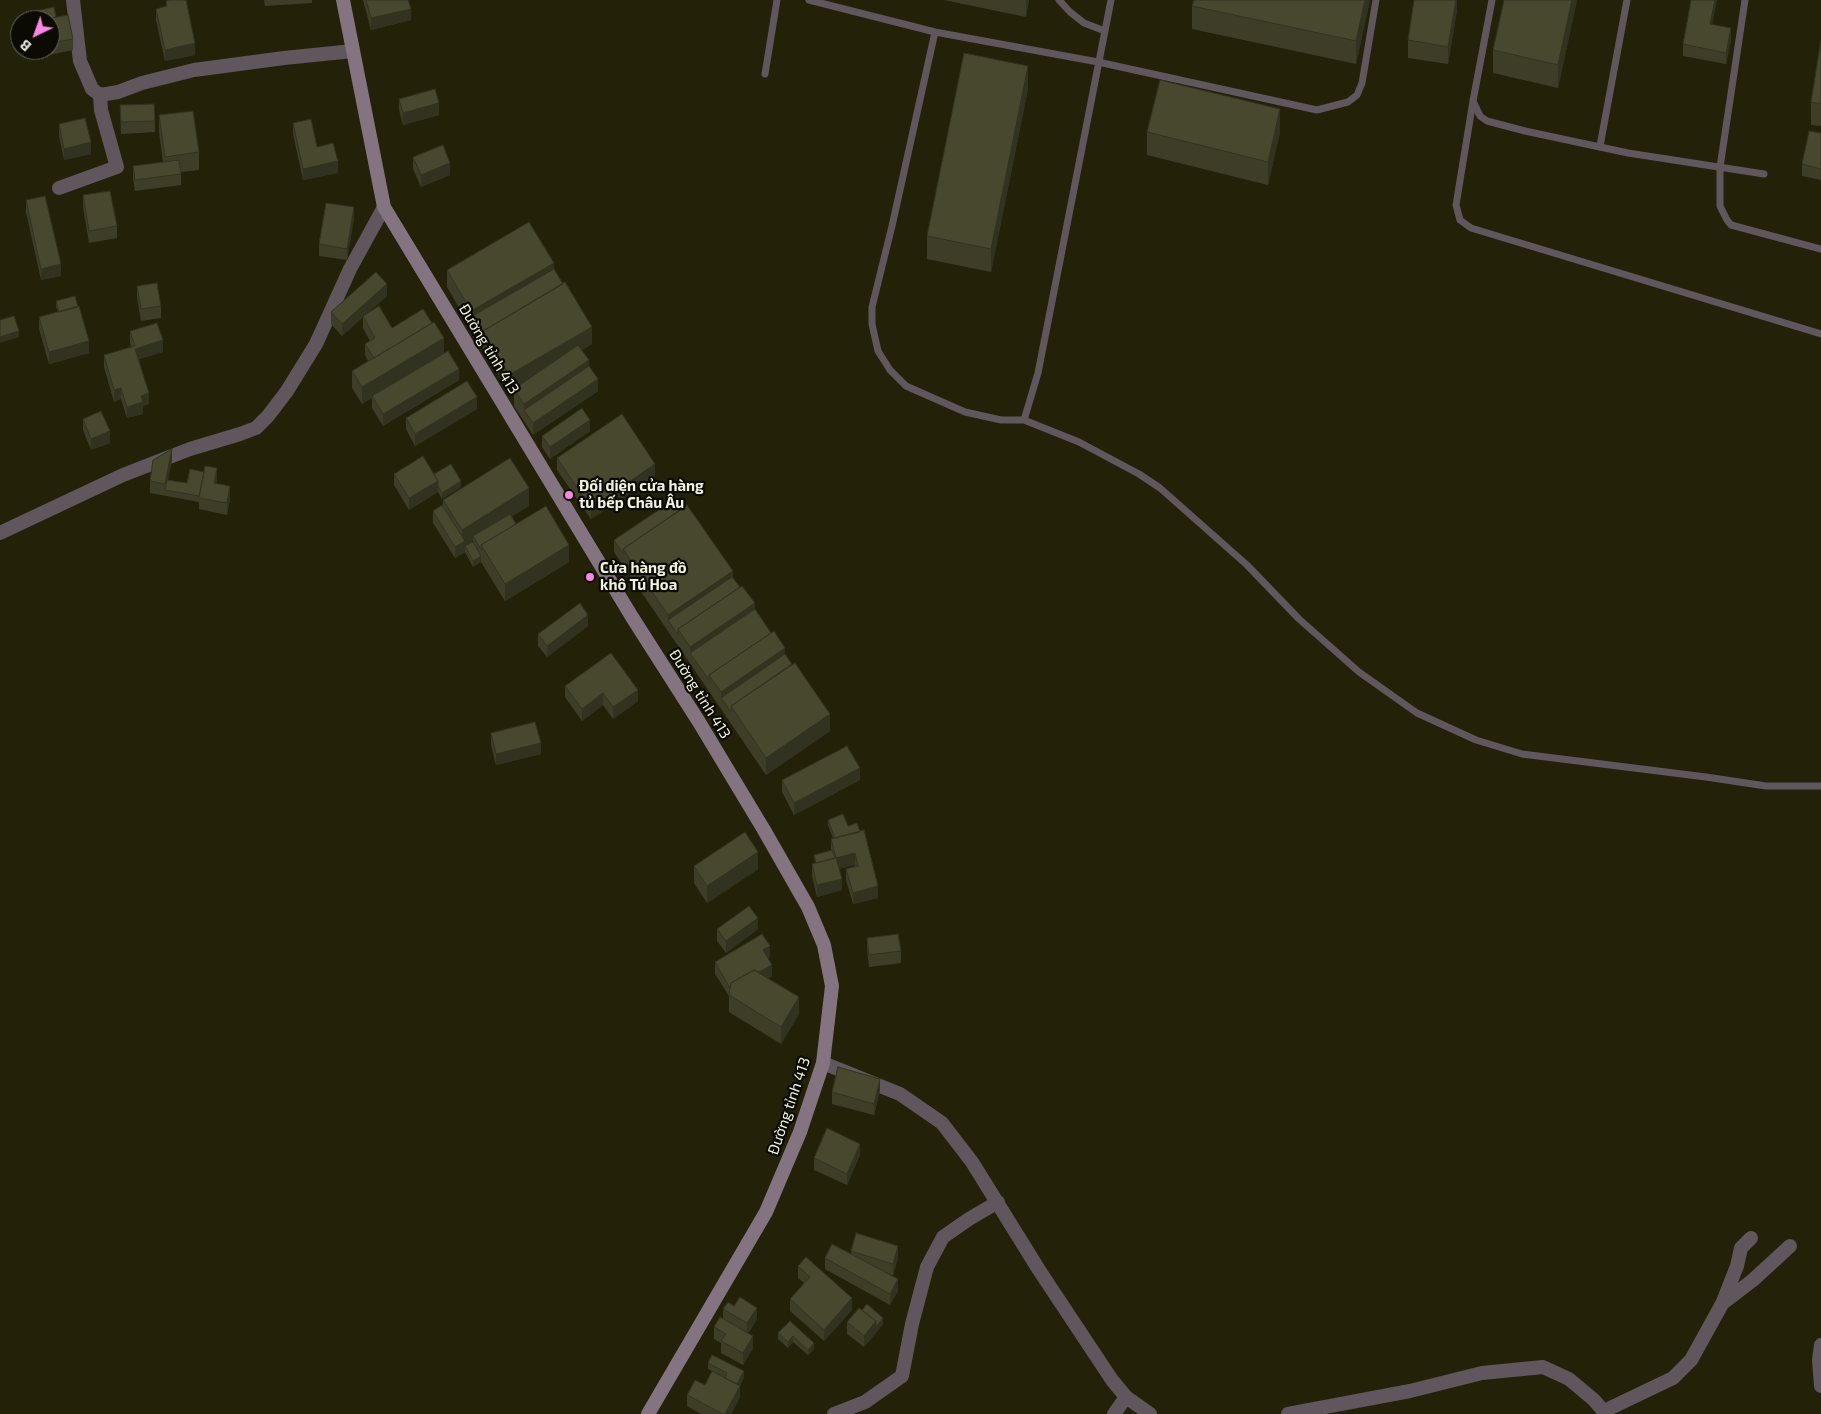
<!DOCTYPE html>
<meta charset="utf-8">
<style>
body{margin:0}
#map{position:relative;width:1821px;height:1414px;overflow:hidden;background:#232209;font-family:"Exo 2",sans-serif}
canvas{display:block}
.north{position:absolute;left:10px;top:10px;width:50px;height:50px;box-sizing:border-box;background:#0b0b03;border:1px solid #67675d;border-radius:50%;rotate:222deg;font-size:14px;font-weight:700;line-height:20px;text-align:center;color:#f2f2e3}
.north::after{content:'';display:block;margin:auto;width:18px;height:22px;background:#fc86e3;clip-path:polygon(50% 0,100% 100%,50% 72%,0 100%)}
</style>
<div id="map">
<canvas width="1821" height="1414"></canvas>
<div class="north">B</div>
</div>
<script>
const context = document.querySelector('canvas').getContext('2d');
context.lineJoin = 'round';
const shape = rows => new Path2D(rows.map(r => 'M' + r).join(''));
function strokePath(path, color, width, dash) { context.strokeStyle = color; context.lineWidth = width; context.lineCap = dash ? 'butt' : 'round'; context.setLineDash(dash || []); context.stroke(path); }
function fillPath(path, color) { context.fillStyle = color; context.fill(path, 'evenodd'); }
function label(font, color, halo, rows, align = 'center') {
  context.font = font + ' "Exo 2",sans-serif'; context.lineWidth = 4.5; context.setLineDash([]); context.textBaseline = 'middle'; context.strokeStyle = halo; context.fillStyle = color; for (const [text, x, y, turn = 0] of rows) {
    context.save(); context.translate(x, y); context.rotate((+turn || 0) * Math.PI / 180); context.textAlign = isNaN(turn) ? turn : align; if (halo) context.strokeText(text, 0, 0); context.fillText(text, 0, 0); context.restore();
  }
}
strokePath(shape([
 [809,0,935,32,1098,62,1317,110,1348,102,1357,95,1362,83,1376,0],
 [1059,0,1070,12,1084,23,1105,31],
 [1492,0,1473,101,1456,205,1460,220,1471,228,1821,334],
 [1745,0,1720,167,1720,206,1727,220,1731,225,1821,249],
 [935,32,892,226,872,307,872,324,878,351,890,370,906,386,965,412,1001,420,1024,420,1079,442,1139,474,1160,488,1247,565,1299,619,1359,672,1417,713,1476,740,1522,754,1706,777,1766,786,1821,786],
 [765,74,777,0],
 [1473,101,1480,116,1487,121,1525,131,1628,153,1764,174],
 [1600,146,1627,0],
 [1024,420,1038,373,1111,0]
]), '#60565d', 7);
strokePath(shape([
 [73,0,80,61,92,89,100,95,118,92,142,83,194,70,284,58,353,51],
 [59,188,117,167,101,110,100,95],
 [0,533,123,475,190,449,240,434,256,428,268,416,287,391,316,344,350,269,384,207],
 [823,1063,900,1094,942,1123,972,1162,1039,1270,1112,1380,1126,1397,1150,1414],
 [1723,1303,1753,1280,1790,1246],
 [1821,1345,1819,1360,1821,1386],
 [1604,1411,1673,1378,1691,1360,1722,1304,1737,1266,1741,1248,1751,1238],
 [834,1414,865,1402,902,1376,912,1324,927,1267,943,1237,969,1219,998,1202],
 [1114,1414,1126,1397],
 [1288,1414,1410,1391,1482,1373,1543,1367,1569,1379,1594,1400,1606,1414]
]), '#60565d', 14);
strokePath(shape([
 [343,0,384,207,632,617,699,722,764,830,808,907,824,945,832,986,823,1063,800,1132,766,1212,648,1414]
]), '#847380', 14);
fillPath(shape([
 [264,0,312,0,312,3,265,6],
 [363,0,408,0,411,20,371,30],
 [944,0,1029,0,1026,17],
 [1194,0,1370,0,1356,64,1192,29,1192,6],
 [1457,0,1457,10,1448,64,1408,58,1408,40],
 [1504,0,1577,0,1558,88,1493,73,1493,50],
 [166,1,195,55,165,61,156,20,156,9,166,7],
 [36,11,56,17,73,39,73,50,44,56,43,50,50,50,50,20,37,20],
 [1712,25,1731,40,1726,64,1683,56,1683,44],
 [1821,40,1821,126,1811,125,1811,102],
 [1028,89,991,272,927,259,927,236],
 [399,99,439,115,403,125,399,110],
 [120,105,155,121,155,132,121,134],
 [159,115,199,152,199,170,181,172,181,185,135,191,133,178,133,166,163,162,159,132],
 [293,123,317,147,338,173,303,180,293,134],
 [59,124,91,154,64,160,59,136],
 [1147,132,1280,132,1268,185,1147,155],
 [1821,133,1821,180,1802,176,1802,164],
 [413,157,450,175,421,187,413,169],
 [83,195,117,226,117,238,89,243,83,207],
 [26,200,61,276,41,280,26,212],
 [354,218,347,260,319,256,319,244],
 [554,269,592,344,582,350,589,366,598,391,533,435,514,406,514,390,509,393,447,287,447,270],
 [137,286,161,306,161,318,141,321,137,298],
 [387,296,366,314,444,354,459,380,383,426,372,408,372,398,362,404,352,388,352,371,368,361,365,355,365,344,370,341,363,328,363,317,342,336,331,324,331,312],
 [56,301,89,353,49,364,39,329,39,317,58,312,56,307],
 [130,331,163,352,139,359,149,404,143,406,143,414,127,418,121,399,114,402,104,367,104,355,131,347,130,343],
 [477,409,415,446,406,429,406,418],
 [83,419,110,443,91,450,83,430],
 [590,431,550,459,542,447,542,436],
 [557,458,655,476,591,519,557,470],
 [172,460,168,480,187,483,217,480,216,484,230,498,227,515,199,509,199,502,150,493,150,481],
 [394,474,434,474,461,487,442,499,438,492,409,510,394,485],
 [443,500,529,506,512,516,516,524,569,562,505,601,481,562,473,567,465,552,465,546,473,542,473,541,465,546,465,552,455,558,433,523,433,511,443,505],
 [614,540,733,577,785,654,830,731,766,775,614,552],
 [588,626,547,657,538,646,538,634],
 [611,653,638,701,613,719,603,705,582,721,565,697,565,686],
 [491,733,541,754,496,765,491,745],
 [782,780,860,780,794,815,782,792],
 [828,820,848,826,878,898,853,904,846,880,846,869,855,866,855,865,839,869,842,890,817,897,812,876,812,864,815,863,814,855,831,851,831,839,833,838,828,825],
 [694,866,758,869,707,903,694,883],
 [717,929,758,929,726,953,717,941],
 [867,938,901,951,901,963,869,967,867,949],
 [770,957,768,958,772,976,768,978,799,1014,781,1044,729,1012,729,996,715,974,715,962],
 [880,1090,874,1115,832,1104,832,1092],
 [860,1155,847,1185,814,1170,814,1158],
 [851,1251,898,1258,893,1275,886,1273,898,1291,890,1305,825,1269,825,1258,851,1254],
 [798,1266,852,1310,824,1341,790,1311,790,1299,804,1283,798,1278],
 [723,1309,757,1319,748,1334,753,1348,743,1365,721,1353,721,1343,714,1339,714,1327,723,1319],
 [790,1321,814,1349,808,1355,793,1342,788,1348,778,1339,778,1333],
 [847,1322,883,1324,864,1347,847,1334],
 [708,1363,744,1377,740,1386,740,1397,731,1414,701,1414,687,1406,687,1395,705,1385,725,1378,708,1369]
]), '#3e3e28');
fillPath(shape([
 [1026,0,1029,0,1026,17],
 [1365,0,1370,0,1356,64,1356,41],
 [1456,0,1457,0,1457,10,1448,64,1448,47],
 [1572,0,1577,0,1558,88,1558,65],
 [1715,0,1717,0,1710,36,1710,24],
 [411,9,411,20,371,30,371,18],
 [1731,28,1731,40,1726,64,1726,53],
 [195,43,195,55,165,61,165,50],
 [1028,66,1028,89,991,272,991,249],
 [439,103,439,115,403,125,403,113],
 [1280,109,1280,132,1268,185,1268,162],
 [91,142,91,154,64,160,64,149],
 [338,161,338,173,303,180,303,169],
 [450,163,450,175,421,187,421,175],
 [354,207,354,218,347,260,347,249],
 [554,263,554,280,471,317,471,311],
 [61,264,61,276,41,280,41,269],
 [387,284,387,296,342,336,342,324],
 [592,327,592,344,509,393,509,375],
 [0,331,19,331,19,337,0,343],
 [444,338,444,355,372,396,372,398,362,404,362,387],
 [163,340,163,352,135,360,135,349],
 [89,341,89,353,49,364,49,352],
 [589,360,589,378,524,410,524,404],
 [459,369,459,380,383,426,383,414],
 [598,379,598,391,533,435,533,423],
 [121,388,121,399,114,402,114,390],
 [149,393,149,404,143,406,143,414,127,418,127,407,141,396],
 [477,397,477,409,415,446,415,434],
 [590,420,590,431,550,459,550,447],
 [110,431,110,443,91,450,91,439],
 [172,449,172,460,166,490,165,490,165,484],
 [655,464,655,476,591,519,591,508],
 [217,468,217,480,214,495,214,483],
 [438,481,438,492,409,510,409,498],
 [461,481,461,487,442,499,442,493],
 [230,486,230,498,227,515,227,503],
 [529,488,529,506,475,539,473,536,473,541,465,546,465,552,455,558,455,547,462,543,462,530],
 [569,545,569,562,505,601,505,584],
 [481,556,481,562,473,567,473,561],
 [733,571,733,588,668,620,668,615],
 [755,603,755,621,690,653,690,664,690,647],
 [588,615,588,626,547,657,547,646],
 [785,648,785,665,721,698,721,692],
 [638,690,638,701,613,719,613,707],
 [603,693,603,705,582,721,582,709],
 [830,714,830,731,766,775,766,758],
 [541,743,541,754,496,765,496,754],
 [860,768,860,780,794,815,794,803],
 [758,852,758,869,707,903,707,886],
 [855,853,855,865,818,874,836,858],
 [842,879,842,890,817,897,817,885],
 [878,886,878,898,853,904,853,893],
 [758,918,758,929,726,953,726,941],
 [770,946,770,957,763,961,763,950],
 [772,965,772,976,735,999,731,989],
 [799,997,799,1014,781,1044,781,1027],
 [880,1079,880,1090,874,1115,874,1104],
 [860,1144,860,1155,847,1185,847,1174],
 [898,1246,898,1258,893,1275,893,1264],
 [898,1279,898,1291,890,1305,890,1294],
 [852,1298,852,1310,824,1341,824,1330],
 [757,1308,757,1319,747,1335,747,1323],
 [883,1318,883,1324,876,1333,876,1327],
 [876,1321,876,1333,864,1347,864,1336],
 [753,1336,753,1348,743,1365,743,1353],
 [793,1336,793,1342,788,1348,788,1342],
 [814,1343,814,1349,808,1355,808,1350],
 [744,1371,744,1377,735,1394,735,1389],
 [740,1386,740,1397,731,1414,725,1414]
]), '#323220');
const building = shape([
 [169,0,186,0,195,43,165,50,156,9,167,6,166,1,169,0],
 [366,0,408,0,411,9,371,18,366,0],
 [1194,0,1365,0,1356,41,1192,6,1194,0],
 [1414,0,1456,0,1448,47,1408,40,1414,0],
 [1504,0,1572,0,1558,65,1493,50,1504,0],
 [1691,0,1715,0,1710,24,1731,28,1726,53,1683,44,1691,0],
 [54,7,56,17,38,20,36,11,54,7],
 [68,15,73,39,50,43,50,20,42,20,68,15],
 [1821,40,1821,104,1811,102,1821,40],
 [964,53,1028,66,991,249,927,236,964,53],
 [1160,80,1280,109,1268,162,1147,132,1160,80],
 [435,89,439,103,403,113,399,99,435,89],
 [154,104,155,121,121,122,120,105,154,104],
 [193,111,199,152,165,157,159,115,193,111],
 [85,118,91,142,64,149,59,124,85,118],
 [311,119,317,147,333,143,338,161,303,169,293,123,311,119],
 [1809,131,1821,133,1821,169,1802,164,1809,131],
 [443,145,450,163,421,175,413,157,443,145],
 [179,160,181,174,135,180,133,166,179,160],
 [110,191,117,226,89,231,83,195,110,191],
 [45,196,61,264,41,269,26,200,45,196],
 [326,203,354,207,347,249,319,244,326,203],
 [529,222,554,263,471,311,447,270,529,222],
 [554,269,563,284,483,331,483,337,471,317,554,269],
 [376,272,387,284,342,324,331,312,376,272],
 [565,282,592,327,509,375,483,331,565,282],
 [157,283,161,306,141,309,137,286,157,283],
 [75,296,78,307,59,312,56,301,75,296],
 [79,306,89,341,49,352,39,317,79,306],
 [379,306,392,328,423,309,432,323,374,358,365,344,375,338,363,316,379,306],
 [14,316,19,331,0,337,0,320,14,316],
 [434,322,444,338,362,387,352,371,434,322],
 [157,323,163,340,135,349,149,393,141,396,143,402,127,407,121,388,114,390,104,355,135,346,130,331,157,323],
 [578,345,589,360,524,404,514,389,578,345],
 [448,351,459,369,383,414,372,396,448,351],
 [589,366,598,379,533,423,524,410,589,366],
 [467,381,477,397,415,434,406,418,467,381],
 [582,408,590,420,550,447,542,436,582,408],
 [101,411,110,431,91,439,83,419,101,411],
 [622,414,655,464,591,508,557,458,622,414],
 [172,449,165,484,150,481,153,460,172,449],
 [423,456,438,481,409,498,394,474,423,456],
 [510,458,529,488,462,530,443,500,510,458],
 [451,464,461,481,442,493,438,486,438,481,434,474,451,464],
 [205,466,217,468,214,483,230,486,227,503,199,498,205,466],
 [190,469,204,472,199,496,165,490,167,480,187,483,190,469],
 [678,497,685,507,623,549,623,554,614,540,678,497],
 [442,505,465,541,455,547,433,511,442,505],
 [687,505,733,571,668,615,623,549,687,505],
 [546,506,569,545,505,584,481,545,546,506],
 [510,514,516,524,481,545,481,550,473,536,510,514],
 [473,542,481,556,473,561,465,546,473,542],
 [732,577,740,587,678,629,678,635,668,620,732,577],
 [742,586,755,603,690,647,678,629,742,586],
 [580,603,588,615,547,646,538,634,580,603],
 [755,609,771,633,709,675,709,680,690,653,755,609],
 [774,631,785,648,721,692,709,675,774,631],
 [611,653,638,690,613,707,603,693,582,709,565,686,611,653],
 [785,654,792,664,731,706,731,712,721,698,785,654],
 [795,663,830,714,766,758,731,706,795,663],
 [535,722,541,743,496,754,491,733,535,722],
 [847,746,860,768,794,803,782,780,847,746],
 [843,814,848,826,857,823,860,832,835,838,828,820,843,814],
 [864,830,878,886,853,893,846,869,858,866,855,853,836,858,831,839,864,830],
 [745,832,758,852,707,886,694,866,745,832],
 [832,850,835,858,816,863,814,855,832,850],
 [836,858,842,879,817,885,812,864,836,858],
 [749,906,758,918,726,941,717,929,749,906],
 [762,934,770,946,763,950,772,965,759,972,754,970,731,983,730,988,715,962,762,934],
 [898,934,901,951,869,955,867,938,898,934],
 [754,970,799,997,781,1027,729,995,731,983,754,970],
 [838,1067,880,1079,874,1104,832,1092,838,1067],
 [827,1128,860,1144,847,1174,814,1158,827,1128],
 [856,1233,898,1246,893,1264,851,1251,856,1233],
 [832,1244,898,1279,890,1294,825,1258,832,1244],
 [806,1257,852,1298,824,1330,790,1299,810,1277,798,1266,806,1257],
 [740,1297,757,1308,747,1323,723,1309,728,1302,734,1306,740,1297],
 [867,1304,883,1318,876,1327,876,1321,862,1310,867,1304],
 [859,1308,876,1321,864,1336,847,1322,859,1308],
 [720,1317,753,1336,743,1353,721,1341,726,1334,714,1327,720,1317],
 [790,1321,814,1343,808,1350,793,1336,788,1342,778,1333,790,1321],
 [712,1355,744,1371,737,1384,725,1378,727,1373,708,1363,712,1355],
 [712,1371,740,1386,725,1414,723,1414,687,1395,695,1380,705,1385,712,1371]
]);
fillPath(building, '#48482e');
strokePath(building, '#323220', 1);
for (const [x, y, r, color] of [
 [569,495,5,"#fc86e3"],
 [590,577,5,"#fc86e3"]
]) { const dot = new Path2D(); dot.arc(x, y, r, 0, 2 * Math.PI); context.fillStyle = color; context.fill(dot); strokePath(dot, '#0b0b03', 2); }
label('15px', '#f2f2e3', '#0b0b03', [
 ["Đường tỉnh 413",489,349,59],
 ["Đường tỉnh 413",700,694,58],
 ["Đường tỉnh 413",789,1106,-71]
]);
label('bold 15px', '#f2f2e3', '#0b0b03', [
 ["Đối diện cửa hàng",579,486],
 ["tủ bếp Châu Âu",579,503],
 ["Cửa hàng đồ",600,568],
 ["khô Tú Hoa",600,585]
], 'left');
</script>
